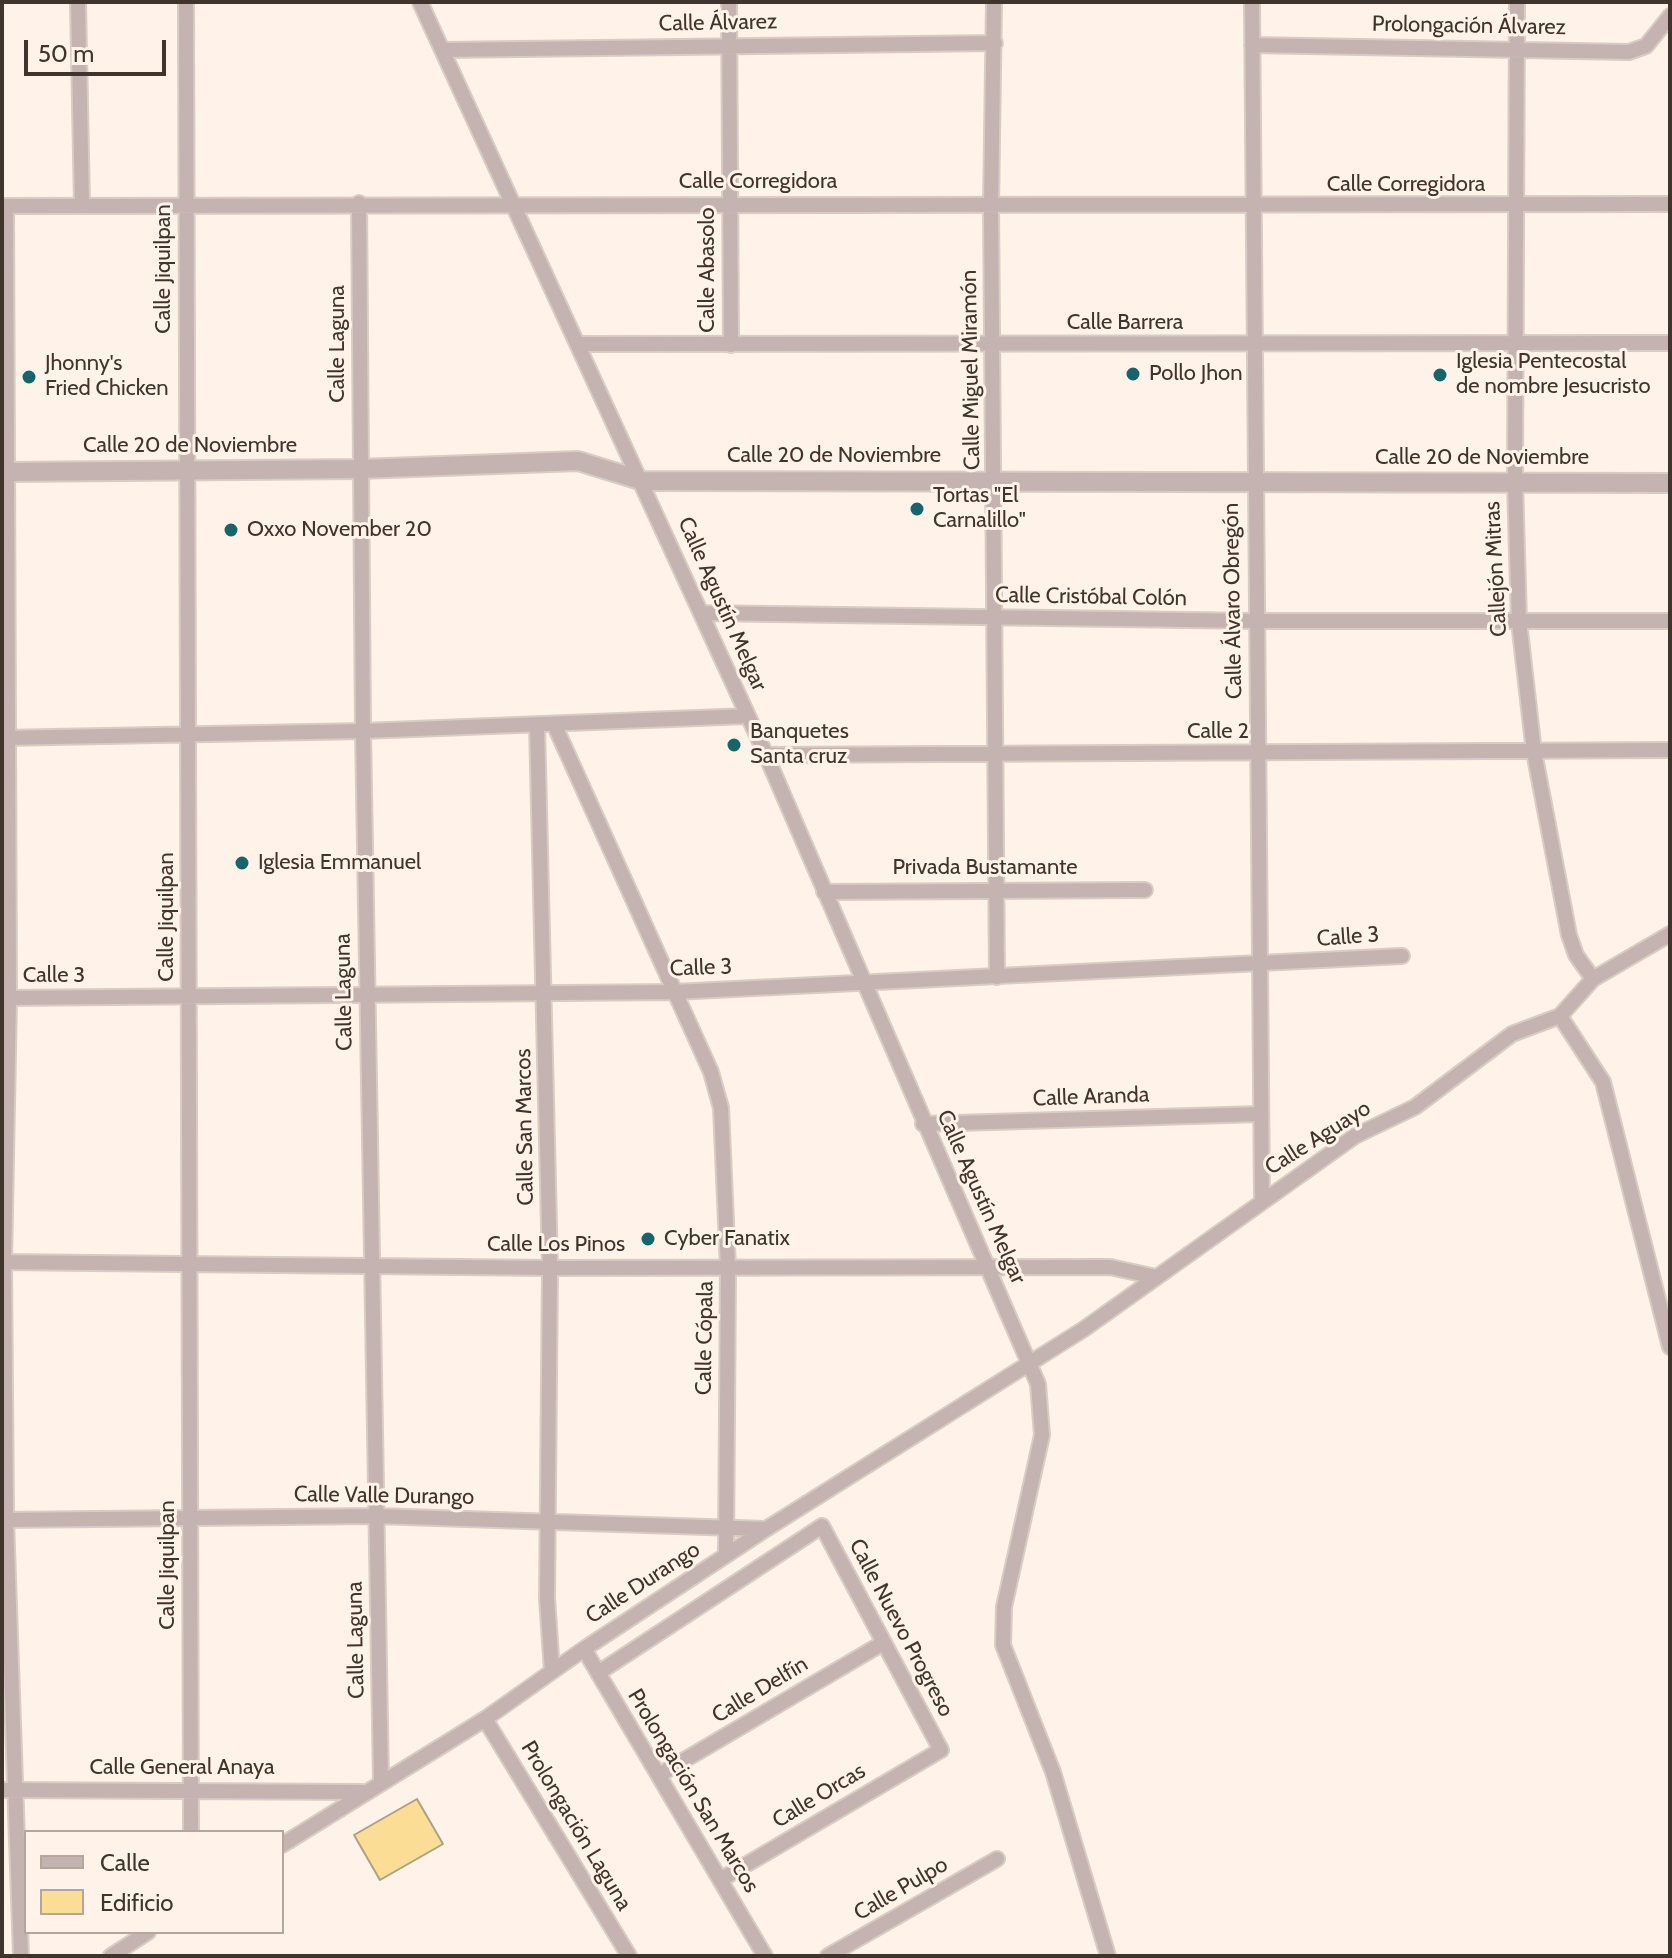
<!DOCTYPE html>
<meta charset="utf-8">
<style>
body{margin:0}
#map{position:relative;width:1672px;height:1958px;overflow:hidden;background:#fef2e9;font-family:Cabin,sans-serif}
canvas{display:block}
.frame{position:absolute;inset:0;border:4px solid #40352c;pointer-events:none}
.legend{position:absolute;left:24px;top:1830px;width:260px;height:104px;box-sizing:border-box;background:#fef2e9;border:2px solid #b2a69d;margin:0;padding:10px 14px;list-style:none;font-size:24px;color:#40352c}
.legend li{display:flex;align-items:center;gap:16px;height:40px}
.legend b{width:40px;border:2px solid #b2a69d}
.scale{position:absolute;left:24px;top:40px;width:142px;height:36px;box-sizing:border-box;border:4px solid #40352c;border-top:0;padding-left:10px;font-size:24px;line-height:28px;white-space:nowrap;color:#40352c;-webkit-text-stroke:6px #fef2e9;paint-order:stroke}
</style>
<div id="map">
<canvas width="1672" height="1958"></canvas>
<div class="frame"></div>
<ul class="legend">
<li><b style="height:10px;background:#c4b3b0"></b>Calle</li>
<li><b style="height:22px;background:#fcdd95"></b>Edificio</li>
</ul>
<div class="scale">50 m</div>
</div>
<script>
const context = document.querySelector('canvas').getContext('2d');
context.lineJoin = 'round';
function fillPath(path, color) { context.fillStyle = color; context.fill(path, 'evenodd'); }
const shape = rows => new Path2D(rows.map(r => 'M' + r).join(''));
function strokePath(path, color, width, dash) { context.strokeStyle = color; context.lineWidth = width; context.lineCap = dash ? 'butt' : 'round'; context.setLineDash(dash || []); context.stroke(path); }
function label(font, color, halo, rows, align = 'center') {
  context.font = font + ' Cabin,sans-serif'; context.lineWidth = 6; context.setLineDash([]); context.textBaseline = 'middle'; context.strokeStyle = halo; context.fillStyle = color; for (const [text, x, y, turn = 0] of rows) {
    context.save(); context.translate(x, y); context.rotate((+turn || 0) * Math.PI / 180); context.textAlign = isNaN(turn) ? turn : align; if (halo) context.strokeText(text, 0, 0); context.fillText(text, 0, 0); context.restore();
  }
}
const building = shape([
 [417,1799,443,1844,380,1880,354,1835,417,1799]
]);
fillPath(building, '#fcdd95');
strokePath(building, '#ada183', 2);
const minor = shape([
 [78,2,82,206],
 [186,2,191,1832],
 [420,2,766,755,1038,1384,1042,1435,1004,1607,1003,1645,1053,1772,1108,1956],
 [729,2,731,345],
 [994,2,991,206,997,977],
 [1252,2,1262,1199],
 [1517,2,1515,482,1519,622,1534,752,1569,935,1576,955,1593,979],
 [1252,45,1629,52,1646,46,1670,16],
 [442,50,995,43],
 [359,203,363,731,381,1781],
 [2,206,1670,204],
 [6,206,9,998,4,1262,6,1520,21,1956],
 [579,344,1670,343],
 [703,613,1255,621,1670,621],
 [554,724,711,1072,721,1108,728,1268,726,1555],
 [537,725,550,1268,547,1598,552,1671],
 [2,738,363,731,748,716],
 [766,755,1670,750],
 [824,892,1145,890],
 [2,998,674,992,1402,956],
 [1560,1016,1603,1082,1670,1347],
 [923,1124,1260,1114],
 [2,1262,550,1268,1110,1267,1156,1277],
 [2,1520,376,1516,766,1529],
 [584,1649,765,1956],
 [598,1673,822,1526,941,1750,720,1880],
 [485,1719,629,1956],
 [659,1775,883,1643],
 [2,1790,362,1792],
 [282,1845,485,1719,584,1649,766,1529,1084,1329,1355,1136,1415,1107,1512,1034,1560,1016,1593,979,1670,934],
 [111,1956,148,1932],
 [828,1956,997,1859]
]);
const tertiary = shape([
 [2,472,360,469,578,461,643,481,1670,483]
]);
strokePath(minor, '#d8ccc3', 18);
strokePath(tertiary, '#d8ccc3', 22);
strokePath(minor, '#c4b3b0', 14);
strokePath(tertiary, '#c4b3b0', 18);
for (const [x, y, r, color] of [
 [1133,374,8,"#17656a"],
 [1440,375,8,"#17656a"],
 [29,377,8,"#17656a"],
 [917,509,8,"#17656a"],
 [231,530,8,"#17656a"],
 [734,745,8,"#17656a"],
 [242,863,8,"#17656a"],
 [648,1239,8,"#17656a"]
]) { const dot = new Path2D(); dot.arc(x, y, r, 0, 2 * Math.PI); context.fillStyle = color; context.fill(dot); strokePath(dot, '#fef2e9', 3); }
label('22px', '#40352c', '#fef2e9', [
 ["Calle Álvarez",718,23,-1],
 ["Prolongación Álvarez",1469,26,1],
 ["Calle Corregidora",758,182],
 ["Calle Corregidora",1406,185],
 ["Calle Jiquilpan",164,269,-90],
 ["Calle Abasolo",708,270,-90],
 ["Calle Barrera",1125,323],
 ["Calle Laguna",338,344,-90],
 ["Calle Miguel Miramón",971,370,-91],
 ["Calle 20 de Noviembre",190,446],
 ["Calle 20 de Noviembre",834,456],
 ["Calle 20 de Noviembre",1482,458],
 ["Callejón Mitras",1496,569,-93],
 ["Calle Cristóbal Colón",1091,597,1],
 ["Calle Álvaro Obregón",1233,601,-91],
 ["Calle Agustín Melgar",722,604,66],
 ["Calle 2",1218,732],
 ["Privada Bustamante",985,868],
 ["Calle Jiquilpan",167,917,-90],
 ["Calle 3",1348,937,-4],
 ["Calle 3",701,968,-2],
 ["Calle 3",54,976],
 ["Calle Laguna",344,992,-91],
 ["Calle Aranda",1091,1097,-2],
 ["Calle San Marcos",525,1127,-91],
 ["Calle Aguayo",1318,1138,-32],
 ["Calle Agustín Melgar",981,1197,66],
 ["Calle Los Pinos",556,1245],
 ["Calle Cópala",705,1338,-89],
 ["Calle Valle Durango",384,1496,1],
 ["Calle Jiquilpan",168,1565,-90],
 ["Calle Durango",643,1583,-33],
 ["Calle Nuevo Progreso",901,1628,62],
 ["Calle Laguna",356,1640,-91],
 ["Calle Delfín",760,1690,-31],
 ["Calle General Anaya",182,1768],
 ["Prolongación San Marcos",693,1791,59],
 ["Calle Orcas",819,1796,-31],
 ["Prolongación Laguna",576,1826,59],
 ["Calle Pulpo",901,1889,-30]
]);
label('22px', '#40352c', '#fef2e9', [
 ["Iglesia Pentecostal",1456,362],
 ["de nombre Jesucristo",1456,387],
 ["Jhonny's",45,364],
 ["Fried Chicken",45,389],
 ["Pollo Jhon",1149,374],
 ["Tortas \"El",933,496],
 ["Carnalillo\"",933,521],
 ["Oxxo November 20",247,530],
 ["Banquetes",750,732],
 ["Santa cruz",750,757],
 ["Iglesia Emmanuel",258,863],
 ["Cyber Fanatix",664,1239]
], 'left');
</script>
